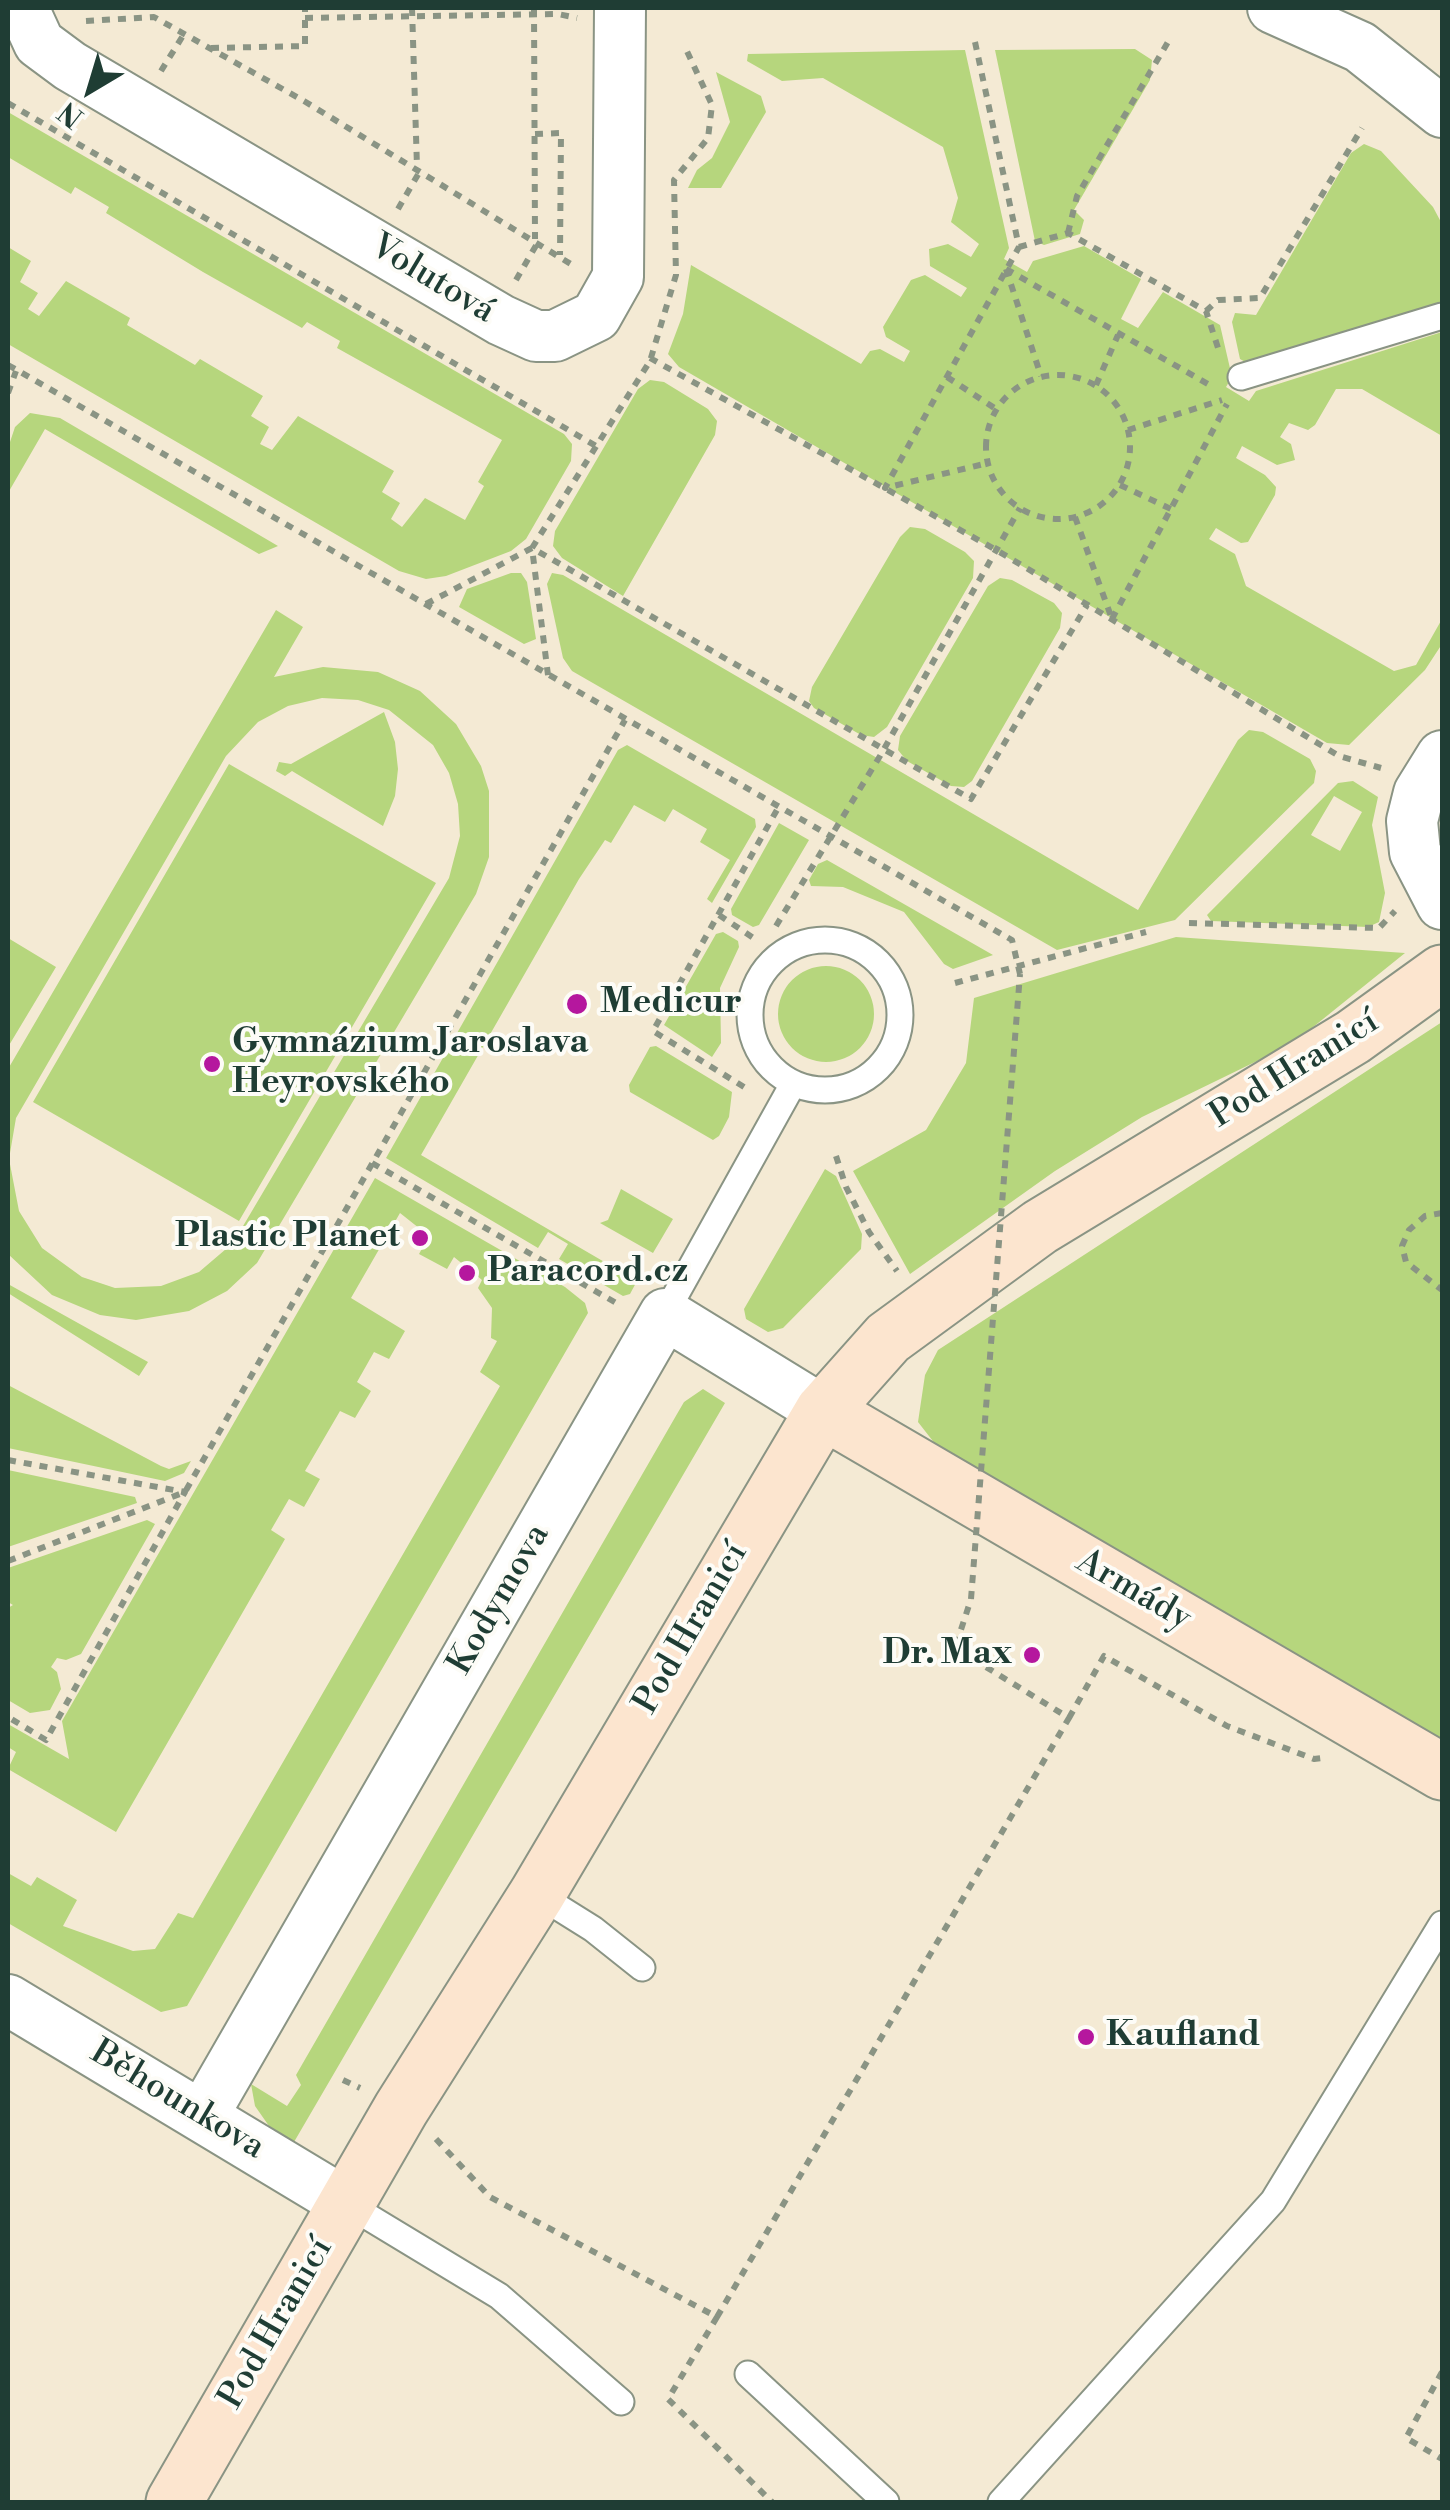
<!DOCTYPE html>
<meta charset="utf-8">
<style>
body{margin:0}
#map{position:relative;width:1450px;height:2510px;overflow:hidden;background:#f4ead4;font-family:"Libre Bodoni",serif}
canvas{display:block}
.frame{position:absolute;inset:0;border:10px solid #1f3d34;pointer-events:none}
.north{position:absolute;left:40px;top:40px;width:100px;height:100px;-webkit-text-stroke:8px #fdfcf7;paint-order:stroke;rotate:218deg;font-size:28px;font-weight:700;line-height:40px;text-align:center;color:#1f3d34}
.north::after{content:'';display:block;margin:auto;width:35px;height:45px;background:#1f3d34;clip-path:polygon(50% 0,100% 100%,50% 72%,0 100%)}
</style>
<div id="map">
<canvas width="1450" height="2510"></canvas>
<div class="frame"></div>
<div class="north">N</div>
</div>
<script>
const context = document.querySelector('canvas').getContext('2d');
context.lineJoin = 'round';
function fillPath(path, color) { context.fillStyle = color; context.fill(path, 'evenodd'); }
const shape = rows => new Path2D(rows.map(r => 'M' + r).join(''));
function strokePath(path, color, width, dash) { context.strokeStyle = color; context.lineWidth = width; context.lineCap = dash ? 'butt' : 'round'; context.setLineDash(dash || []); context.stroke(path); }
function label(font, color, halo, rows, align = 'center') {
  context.font = font + ' "Libre Bodoni",serif'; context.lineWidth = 8; context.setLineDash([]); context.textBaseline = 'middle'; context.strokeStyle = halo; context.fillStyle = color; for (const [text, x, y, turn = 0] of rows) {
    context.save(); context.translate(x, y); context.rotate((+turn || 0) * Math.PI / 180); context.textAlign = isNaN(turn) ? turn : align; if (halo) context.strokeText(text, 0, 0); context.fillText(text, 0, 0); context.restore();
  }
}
fillPath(shape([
 [1135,49,1152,60,1150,80,1074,210,1084,220,1080,234,1044,245,1035,241,995,50],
 [965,50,1009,248,1004,259,1027,272,1033,261,1084,246,1141,279,1121,319,1138,328,1163,292,1220,325,1232,377,1226,387,1249,401,1256,391,1442,332,1442,436,1362,389,1336,389,1315,425,1308,430,1289,423,1280,437,1291,444,1295,460,1277,465,1242,446,1236,458,1265,475,1276,487,1275,495,1248,542,1241,543,1216,528,1209,539,1235,554,1246,586,1394,671,1416,665,1442,619,1442,644,1425,670,1349,745,1327,743,679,367,668,354,683,314,691,265,861,364,870,351,880,349,904,362,910,351,886,337,883,327,911,280,925,275,961,297,967,288,930,266,929,249,948,244,971,257,979,244,951,222,958,198,943,147,823,78,782,81,747,61,748,54],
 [716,72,761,96,766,112,721,188,688,188,697,170,712,158,730,122],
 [8,112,564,434,572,444,571,461,526,539,511,551,446,576,426,579,399,571,8,344,8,247,31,261,20,282,38,293,28,309,39,316,66,281,130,318,127,325,195,365,200,359,263,396,251,416,269,427,260,444,272,450,298,416,394,471,382,492,400,503,391,519,402,527,425,498,465,520,484,486,478,482,502,440,337,348,340,341,307,322,302,328,203,272,106,213,109,207,75,187,71,194,8,157],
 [1364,144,1381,151,1433,207,1442,224,1442,302,1249,364,1240,359,1232,322,1235,313,1256,315,1351,153],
 [650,380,664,382,708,409,717,421,715,435,623,596,562,558,553,546,555,531,638,389],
 [30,413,60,418,278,546,259,554,45,429,8,493,8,448,15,427],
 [910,527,925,529,965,552,974,561,973,578,887,727,874,737,861,735,814,708,809,701,812,687,900,537],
 [511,573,521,573,527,582,536,639,524,644,459,607,467,589],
 [552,573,563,575,1138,910,1238,740,1249,730,1263,732,1310,759,1316,771,1314,783,1175,920,1057,950,572,671,563,658,547,584],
 [1000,578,1012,580,1054,603,1062,613,1060,628,972,781,964,787,951,786,907,761,898,750,900,736,988,586],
 [276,610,303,627,274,677,323,667,378,672,420,691,456,724,481,766,489,791,489,857,476,894,257,1263,227,1291,189,1311,136,1320,100,1315,52,1295,8,1254,8,1069],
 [322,698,358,700,389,710,433,745,449,773,458,804,460,836,449,878,233,1243,199,1272,161,1286,115,1288,82,1277,42,1248,19,1211,9,1159,16,1118,226,756,258,722,288,706],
 [384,712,395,742,398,769,395,796,383,826,292,771,285,776,276,771,279,762,291,764],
 [627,745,755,819,756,827,712,903,707,899,730,860,700,842,707,829,673,809,665,822,634,805,611,843,605,840,579,879,421,1155,637,1281,630,1294,623,1296,559,1259,568,1244,548,1232,538,1248,386,1158,618,750],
 [229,764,436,883,239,1221,33,1102],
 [1353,781,1378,797,1372,825,1385,893,1379,922,1368,927,1211,921,1207,915,1338,783],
 [1334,796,1362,812,1340,851,1311,835],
 [779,823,809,840,759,925,753,927,732,915,731,909],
 [827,860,993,955,953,969,944,964,904,912,843,887,811,886,809,880,818,864],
 [723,932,738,941,739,947,720,988,721,1043,712,1057,664,1025,716,934],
 [1176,937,1405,953,1292,1044,1142,1117,1055,1171,910,1274,853,1171,926,1130,966,1063,974,998],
 [8,938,56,967,8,1047],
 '778 1014a48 48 0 1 1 96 0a48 48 0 1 1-96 0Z',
 [1442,1022,1442,1748,943,1454,918,1422,925,1375,938,1350],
 [656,1046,732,1092,729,1117,719,1136,713,1140,630,1092,629,1085,650,1047],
 [825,1169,836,1176,862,1234,861,1249,783,1328,768,1332,746,1319,744,1309],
 [375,1178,565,1287,585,1303,588,1313,187,2006,161,2012,8,1923,8,1873,31,1886,37,1877,77,1900,63,1926,133,1951,155,1949,178,1913,193,1918,500,1386,480,1372,497,1341,491,1338,492,1308,478,1288,482,1280,454,1257,447,1269,419,1254,429,1236,400,1213,351,1298,405,1331,389,1359,374,1352,357,1382,371,1391,355,1418,340,1411,305,1471,320,1479,304,1507,289,1499,271,1530,285,1539,116,1832,8,1769,16,1752,8,1747,8,1724,69,1759,62,1721],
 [621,1189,673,1219,653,1253,600,1223,608,1220],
 [8,1284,148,1362,139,1376,8,1293],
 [8,1385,161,1466,169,1469,191,1461,184,1473,165,1481,8,1448],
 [703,1389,725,1403,294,2142,269,2126,255,2106,251,2084,287,2106,301,2085,296,2075,677,1414,684,1402],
 [8,1470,135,1497,137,1503,8,1547],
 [147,1520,155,1524,81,1654,66,1660,57,1658,51,1667,57,1672,61,1689,50,1710,30,1713,8,1700,8,1608,13,1605,8,1602,8,1568]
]), '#b6d67d');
const lane = shape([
 [1241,377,1442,316],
 '750 1015a75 75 0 1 1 150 0a75 75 0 1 1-150 0Z',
 [665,1314,793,1084],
 [537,1894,593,1929,642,1968],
 [347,2204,499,2296,621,2402],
 [748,2374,886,2502],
 [1001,2502,1273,2201,1442,1924]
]);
const street = shape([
 [23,8,39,43,70,66,501,320,536,336,555,336,596,316,618,277,620,8],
 [1273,8,1360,47,1442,112],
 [1442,756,1419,793,1412,821,1415,852,1442,904],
 [8,2000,347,2204],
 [203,2115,665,1314,823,1411]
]);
const secondary = shape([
 [823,1411,1442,1772],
 [174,2502,401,2109,537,1894,823,1411,888,1338,1040,1227,1353,1037,1442,973]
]);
strokePath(lane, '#8a9484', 29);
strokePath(street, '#8a9484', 54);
strokePath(secondary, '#8a9484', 59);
strokePath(shape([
 [412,8,417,167],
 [534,8,535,239],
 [305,18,558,14,577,18],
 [86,21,154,17,304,101,574,266],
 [975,42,1019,247,885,488,988,463],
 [211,48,305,46,305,8],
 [161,71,184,34],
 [8,103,596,446],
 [535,134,561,133,560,255],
 [398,209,420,171],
 [1068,233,1077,196,1168,42],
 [1019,247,1068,233,1206,311,1220,354],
 [1006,269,1208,384],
 [1006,269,1041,376],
 [516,280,538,242],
 [1206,311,1218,300,1260,298,1362,128],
 [650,358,998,551,1339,756,1381,768],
 [8,365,1012,940,1020,974],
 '986 447a72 72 0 1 1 144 0a72 72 0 1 1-144 0Z',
 [947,377,996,409],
 [1096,385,1118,335],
 [8,393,16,371],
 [1128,430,1222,400],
 [1120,485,1171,509],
 [1075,517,1112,619],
 [426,604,532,548,971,799,1087,605],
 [1112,619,1227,404],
 [548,675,532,548,650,361,676,275,674,180,708,138,712,105,685,47],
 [719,915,758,941],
 [1189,923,1379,928,1395,911],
 [776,926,880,756,1020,508],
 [955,983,1146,932],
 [744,1087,653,1031,778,808],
 [836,1156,846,1187,869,1232,897,1271],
 [372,1163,618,1304],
 [1442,1213,1425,1216,1409,1230,1402,1246,1406,1262,1442,1290],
 [8,1460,185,1492,46,1740,8,1717],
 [8,1561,185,1492,625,720],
 [1069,1718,1104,1656,1227,1726,1314,1759,1322,1758],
 [343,2080,360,2088],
 [436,2139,490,2197,717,2317,1069,1718,955,1648,971,1599],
 [717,2317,668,2399,772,2502],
 [1442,2372,1406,2438,1442,2459]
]), '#8a9484', 6, [8, 8]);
strokePath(lane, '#fff', 25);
strokePath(street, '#fff', 50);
strokePath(secondary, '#fce5cf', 55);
strokePath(shape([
 [971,1599,1020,974]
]), '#8a9484', 6, [8, 8]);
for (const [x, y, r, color] of [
 [577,1004,12,"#b5179e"],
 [212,1064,10,"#b5179e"],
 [420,1238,10,"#b5179e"],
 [467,1273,10,"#b5179e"],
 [1032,1655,10,"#b5179e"],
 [1086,2037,10,"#b5179e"]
]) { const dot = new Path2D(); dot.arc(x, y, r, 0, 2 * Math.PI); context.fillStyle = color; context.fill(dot); strokePath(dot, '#fdfcf7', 4); }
label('35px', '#1f3d34', '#fdfcf7', [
 ["Volutová",432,280,31],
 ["Pod Hranicí",1295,1070,-32],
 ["Armády",1133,1591,30],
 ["Kodymova",500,1600,-60],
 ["Pod Hranicí",692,1629,-60],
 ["Běhounkova",177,2101,31],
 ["Pod Hranicí",277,2324,-60]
]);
label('bold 35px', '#1f3d34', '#fdfcf7', [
 ["Medicur",600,1004],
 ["Gymnázium Jaroslava",232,1044],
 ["Heyrovského",232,1084],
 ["Plastic Planet",400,1238,"right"],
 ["Paracord.cz",487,1273],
 ["Dr. Max",1012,1655,"right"],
 ["Kaufland",1106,2037]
], 'left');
</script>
